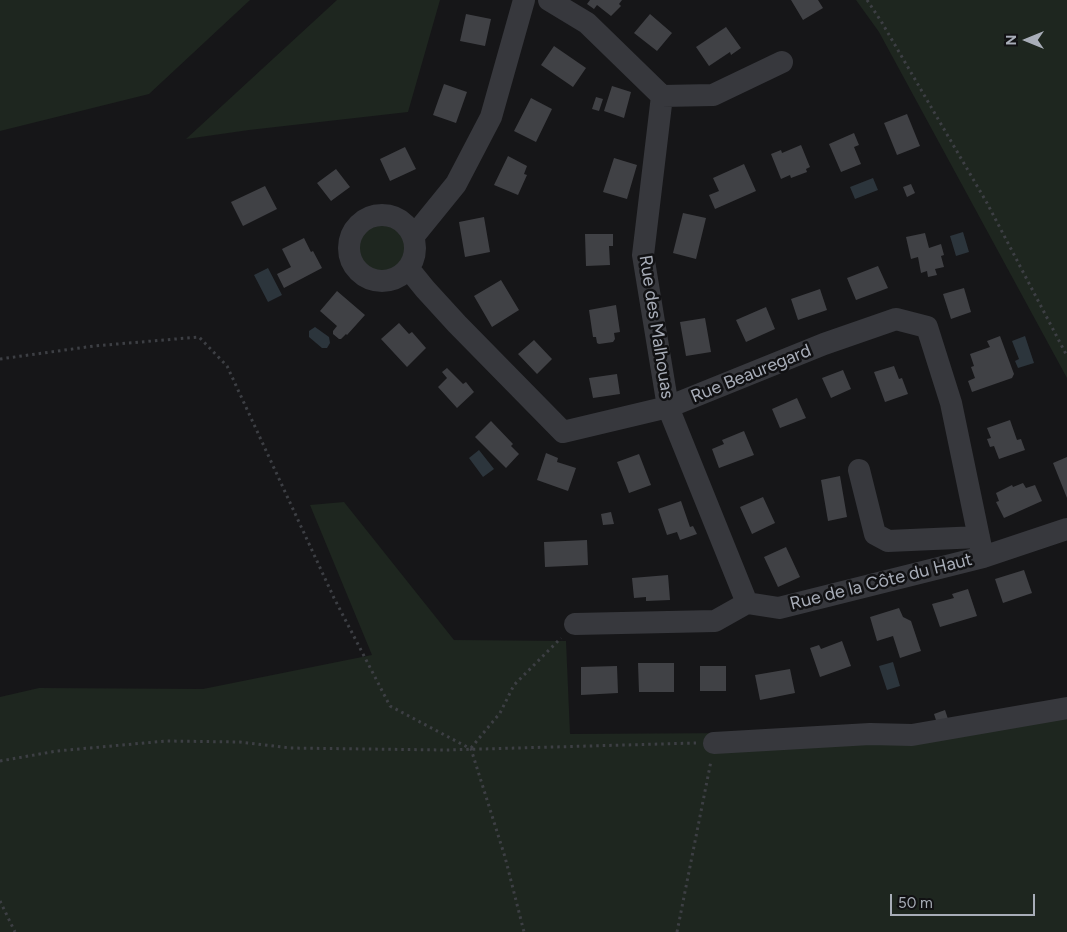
<!DOCTYPE html>
<meta charset="utf-8">
<style>
body{margin:0}
#map{position:relative;width:1067px;height:932px;overflow:hidden;background:#161618;font-family:Figtree,sans-serif}
canvas{display:block}
.north{position:absolute;left:1002px;top:15px;width:50px;height:50px;-webkit-text-stroke:4px #111113;paint-order:stroke;rotate:270deg;font-size:14px;font-weight:700;line-height:20px;text-align:center;color:#a8adb8}
.north::after{content:'';display:block;margin:auto;width:18px;height:22px;background:#a8adb8;clip-path:polygon(50% 0,100% 100%,50% 72%,0 100%)}
.scale{position:absolute;left:890px;top:894px;width:145px;height:22px;box-sizing:border-box;border:2px solid #a8adb8;border-top:0;padding-left:6px;font-size:15px;line-height:18px;white-space:nowrap;color:#a8adb8;-webkit-text-stroke:4px #111113;paint-order:stroke}
</style>
<div id="map">
<canvas width="1067" height="932"></canvas>
<div class="north">N</div>
<div class="scale">50 m</div>
</div>
<script>
const context = document.querySelector('canvas').getContext('2d');
context.lineJoin = 'round';
function fillPath(path, color) { context.fillStyle = color; context.fill(path, 'evenodd'); }
const shape = rows => new Path2D(rows.map(r => 'M' + r).join(''));
function strokePath(path, color, width, dash) { context.strokeStyle = color; context.lineWidth = width; context.lineCap = dash ? 'butt' : 'round'; context.setLineDash(dash || []); context.stroke(path); }
function label(font, color, halo, rows, align = 'center') {
  context.font = font + ' Figtree,sans-serif'; context.lineWidth = 5; context.setLineDash([]); context.textBaseline = 'middle'; context.strokeStyle = halo; context.fillStyle = color; for (const [text, x, y, turn = 0] of rows) {
    context.save(); context.translate(x, y); context.rotate((+turn || 0) * Math.PI / 180); context.textAlign = isNaN(turn) ? turn : align; if (halo) context.strokeText(text, 0, 0); context.fillText(text, 0, 0); context.restore();
  }
}
fillPath(shape([
 [0,0,250,0,149,94,0,131],
 [337,0,440,0,408,112,249,130,186,139],
 [856,0,1067,0,1067,378,879,32],
 '357 248a25 25 0 1 1 50 0a25 25 0 1 1-50 0Z',
 [344,502,454,640,566,641,570,734,915,732,1067,704,1067,932,0,932,0,697,39,688,203,689,372,655,310,505]
]), '#1e261f');
fillPath(shape([
 [873,178,878,190,855,199,850,187],
 [963,232,969,252,956,256,950,236],
 [268,268,282,295,268,302,254,275],
 [315,327,329,337,330,343,327,348,322,348,309,337,309,331],
 [1025,336,1034,363,1018,368,1015,361,1019,359,1012,341],
 [479,450,494,469,483,477,469,458],
 [893,662,900,686,887,690,879,666]
]), '#2c353c');
fillPath(shape([
 [590,0,622,0,619,4,621,6,611,16,597,5,594,9,587,4],
 [791,0,818,0,823,8,803,20],
 [466,14,491,19,485,46,460,41],
 [650,14,672,33,657,51,634,33],
 [726,27,741,48,731,55,730,52,709,66,696,47],
 [554,46,586,68,573,87,541,65],
 [444,84,467,92,456,123,433,115],
 [612,86,631,92,624,118,604,111],
 [596,97,603,99,599,111,592,109],
 [531,98,552,109,536,142,514,131],
 [907,114,920,146,897,155,884,123],
 [854,133,859,145,854,147,861,164,841,172,829,144],
 [801,145,810,167,806,169,807,172,791,178,790,175,781,179,771,154,781,150,782,153],
 [405,147,416,169,390,181,380,159],
 [508,156,527,166,524,174,527,175,518,195,494,185],
 [614,158,637,165,627,199,603,192],
 [744,164,756,191,715,209,709,195,719,191,713,178],
 [336,169,350,187,331,201,317,183],
 [911,184,915,193,907,197,903,187],
 [265,186,277,209,243,226,231,202],
 [683,213,706,218,696,259,673,253],
 [484,217,490,252,465,257,459,222],
 [925,233,929,248,941,244,944,255,941,256,944,267,935,269,937,275,928,277,927,271,921,273,918,257,911,259,906,237],
 [585,234,613,234,613,246,609,246,610,265,586,266],
 [304,238,311,252,313,251,322,268,284,288,277,274,291,267,282,249],
 [878,266,888,288,856,300,847,278],
 [501,280,519,310,492,327,474,296],
 [964,288,971,312,951,319,943,294],
 [820,289,827,310,798,320,791,299],
 [337,291,365,315,347,335,346,334,341,339,339,339,333,334,333,331,337,326,320,311],
 [616,305,620,332,614,333,615,339,613,342,599,344,597,343,596,337,593,337,589,310],
 [766,307,775,329,746,342,736,320],
 [705,318,711,352,686,356,680,322],
 [399,323,409,334,412,332,426,348,407,367,381,339],
 [1000,336,1014,374,1012,378,972,392,968,381,975,378,971,367,974,366,970,354,990,347,987,341],
 [534,340,552,359,537,374,518,354],
 [894,366,899,379,902,378,908,394,885,402,874,372],
 [447,368,463,384,466,382,474,392,457,408,438,387,447,378,442,372],
 [843,370,851,389,831,398,822,378],
 [617,374,620,394,593,398,589,378],
 [797,398,806,418,780,428,772,409],
 [1010,420,1017,440,1021,439,1025,450,999,459,994,446,990,447,987,439,991,438,987,428],
 [491,421,513,444,511,446,519,454,506,468,475,437],
 [744,431,754,455,719,468,712,449,724,444,722,440],
 [546,453,558,458,557,462,576,468,568,491,537,480],
 [639,454,651,485,629,493,617,462],
 [1067,457,1067,498,1053,463],
 [840,476,847,517,828,521,821,480],
 [1023,483,1026,488,1035,485,1042,501,1004,518,996,502,999,501,996,493,1012,485,1013,487],
 [763,497,775,523,752,534,740,507],
 [681,501,690,527,693,526,697,534,680,540,677,532,667,535,658,509],
 [611,512,614,524,603,525,601,514],
 [587,540,588,565,545,567,544,542],
 [786,547,800,577,778,587,764,557],
 [1024,570,1032,593,1003,603,995,579],
 [668,575,670,600,646,601,646,597,634,598,632,578],
 [968,589,977,616,940,627,932,604,954,598,952,594],
 [899,608,903,617,911,621,921,651,900,658,893,636,877,641,870,617],
 [842,641,851,666,820,677,810,648,819,645,821,649],
 [638,663,674,663,674,692,639,692],
 [617,666,618,693,581,695,581,667],
 [700,666,726,666,726,691,700,691],
 [790,669,795,693,760,700,755,675],
 [945,710,948,719,937,723,934,714]
]), '#404145');
strokePath(shape([
 [867,0,881,21,987,203,1067,356],
 [0,359,94,346,199,337,227,366,334,598,390,706,471,749,505,857,524,932],
 [471,748,500,713,514,685,561,638],
 [0,761,57,751,166,741,240,742,290,748,446,750,696,743],
 [0,901,15,932],
 [677,932,711,761]
]), '#3d3f44', 3, [2.5, 4]);
strokePath(shape([
 [549,0,587,23,662,96,643,255,668,407,747,603],
 [662,96,713,95,782,62],
 '349 248a33 33 0 1 1 66 0a33 33 0 1 1-66 0Z',
 [413,237,456,184,491,117,524,0],
 [408,268,425,289,457,324,563,432,668,407,824,344,896,319,927,327,951,403,983,557],
 [859,470,875,534,888,541,979,537],
 [575,624,715,621,747,603,779,608,983,557,1067,529],
 [714,743,870,734,912,735,1067,708]
]), '#37383d', 22);
label('18px', '#a8adb8', '#111113', [
 ["Rue des Malhouas",656,327,81],
 ["Rue Beauregard",751,374,-22],
 ["Rue de la Côte du Haut",881,582,-14]
]);
</script>
